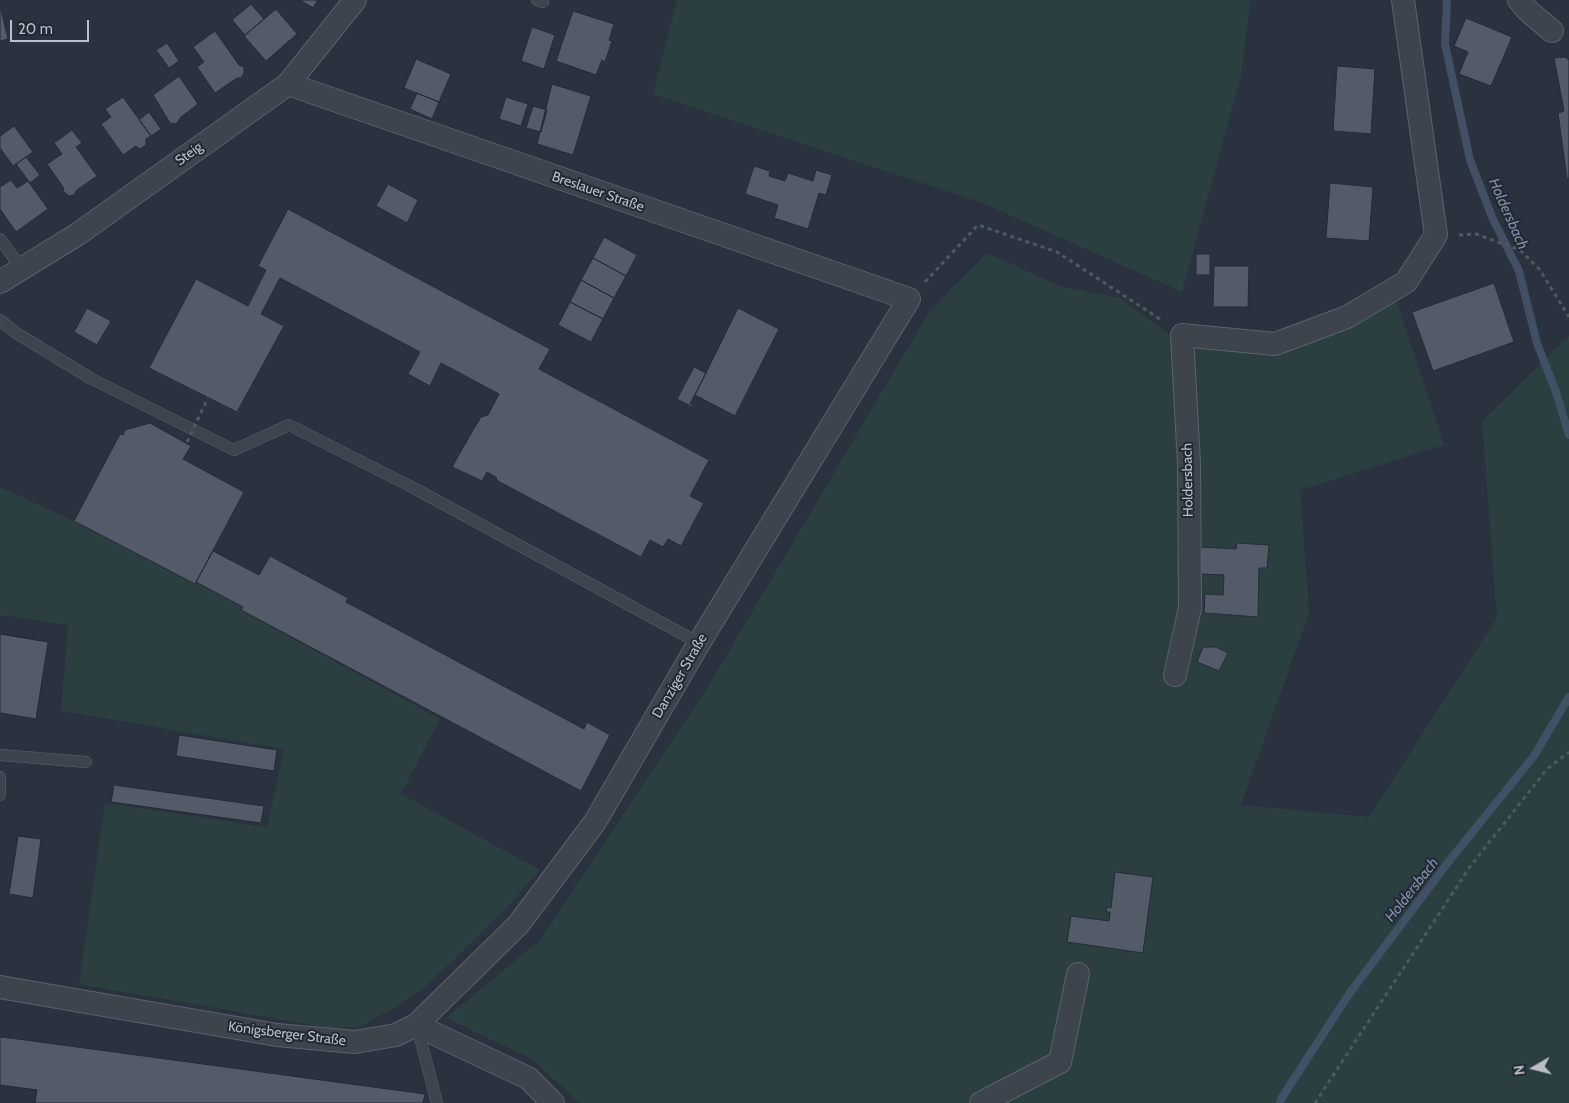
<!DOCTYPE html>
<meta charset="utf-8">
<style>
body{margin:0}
#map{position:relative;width:1569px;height:1103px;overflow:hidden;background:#29323e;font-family:Cabin,sans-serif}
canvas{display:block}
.north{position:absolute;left:1509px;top:1043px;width:50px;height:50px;-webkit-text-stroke:4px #222934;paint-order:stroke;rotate:262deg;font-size:14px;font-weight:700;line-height:20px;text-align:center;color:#babfc9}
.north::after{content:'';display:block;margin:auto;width:18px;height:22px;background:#babfc9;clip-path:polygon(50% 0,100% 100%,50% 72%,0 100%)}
.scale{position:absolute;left:10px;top:20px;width:79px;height:22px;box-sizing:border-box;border:2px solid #babfc9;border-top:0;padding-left:6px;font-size:15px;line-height:18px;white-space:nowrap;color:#babfc9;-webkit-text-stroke:4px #222934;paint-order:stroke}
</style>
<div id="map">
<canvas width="1569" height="1103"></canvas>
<div class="north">N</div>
<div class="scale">20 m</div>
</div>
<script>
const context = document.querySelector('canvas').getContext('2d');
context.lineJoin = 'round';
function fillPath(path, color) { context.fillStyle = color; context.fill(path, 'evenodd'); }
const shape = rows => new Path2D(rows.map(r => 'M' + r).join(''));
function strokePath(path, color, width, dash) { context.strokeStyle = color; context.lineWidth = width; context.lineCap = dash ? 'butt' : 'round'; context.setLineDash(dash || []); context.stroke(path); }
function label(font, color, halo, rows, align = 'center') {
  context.font = font + ' Cabin,sans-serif'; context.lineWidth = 4; context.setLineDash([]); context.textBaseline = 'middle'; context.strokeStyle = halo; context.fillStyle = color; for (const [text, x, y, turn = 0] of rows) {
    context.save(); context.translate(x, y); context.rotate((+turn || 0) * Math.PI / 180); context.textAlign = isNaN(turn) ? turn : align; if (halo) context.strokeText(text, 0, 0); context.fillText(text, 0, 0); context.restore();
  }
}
fillPath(shape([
 [677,0,1250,0,1242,72,1182,292,983,203,653,94],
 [987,253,1062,287,1120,298,1174,338,1278,351,1396,299,1444,445,1300,490,1309,613,1241,805,1369,817,1497,618,1482,421,1569,336,1569,1103,580,1103,532,1059,446,1018,540,940,709,685,929,312],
 [0,487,74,521,194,584,196,582,243,607,241,610,440,719,401,794,540,870,505,910,426,986,392,1009,360,1027,329,1028,79,984,105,803,267,827,284,749,61,711,68,625,0,615]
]), '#2c3f40');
strokePath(shape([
 [1447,0,1445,44,1470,160,1492,217,1519,271,1537,343,1556,392,1569,435],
 [1280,1103,1281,1099,1349,994,1449,861,1534,756,1569,697]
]), '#415065', 8);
const building = shape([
 [300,0,318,0,313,8,300,0],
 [251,4,264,19,245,35,232,20,251,4],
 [0,5,8,39,0,41,0,5],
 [276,9,297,34,266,61,244,36,276,9],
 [573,11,614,24,609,40,612,41,605,62,602,60,596,75,556,61,573,11],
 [1466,18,1512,37,1491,86,1459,74,1468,52,1454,46,1466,18],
 [532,27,555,35,544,69,521,61,532,27],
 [215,31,239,65,244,67,244,73,241,78,237,78,215,93,197,67,204,62,193,47,215,31],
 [167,43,179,61,169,68,156,50,167,43],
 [1565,57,1569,60,1569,178,1567,179,1558,113,1564,111,1554,58,1565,57],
 [416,59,451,74,439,102,404,88,416,59],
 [1337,66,1375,69,1371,134,1333,131,1337,66],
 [179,76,198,104,181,117,176,124,170,123,153,95,179,76],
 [552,84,591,96,573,155,537,144,552,84],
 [417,93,439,102,432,119,410,109,417,93],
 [123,97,151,136,146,139,146,145,140,149,136,146,123,155,101,124,111,117,105,109,123,97],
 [506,97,528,104,521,126,499,119,506,97],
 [533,106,547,110,541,132,526,128,533,106],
 [149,112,161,129,151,136,139,120,149,112],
 [14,126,33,152,13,166,0,148,0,136,14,126],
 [72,130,82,143,76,147,97,176,77,190,74,195,69,196,64,192,63,187,47,164,62,154,54,143,72,130],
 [26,157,40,175,30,183,16,164,26,157],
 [754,166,770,171,769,176,785,181,788,173,813,181,816,170,832,175,826,195,819,193,808,229,774,218,778,205,745,194,754,166],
 [11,180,17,188,28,181,48,209,16,232,0,209,0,187,11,180],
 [1330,183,1373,187,1369,241,1326,238,1330,183],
 [388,184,418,200,407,223,376,206,388,184],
 [288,209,550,349,539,369,709,460,690,496,704,503,681,546,668,539,663,547,650,540,641,557,496,480,497,478,487,472,482,481,452,467,473,430,481,417,488,415,499,394,441,363,430,386,408,374,420,352,280,278,261,314,284,326,237,412,149,368,196,279,248,306,266,270,258,266,288,209],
 [604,237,637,255,626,276,593,258,604,237],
 [1196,254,1210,254,1210,275,1196,275,1196,254],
 [593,258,626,276,614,298,581,280,593,258],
 [1214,266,1249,266,1248,307,1213,307,1214,266],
 [581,280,614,298,603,319,570,302,581,280],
 [1494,283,1514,342,1433,371,1412,312,1494,283],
 [570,302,603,319,591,342,558,325,570,302],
 [87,308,111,321,97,345,74,332,87,308],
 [738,308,779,329,735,416,695,395,738,308],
 [694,367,706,373,690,404,693,405,692,407,677,399,694,367],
 [150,423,191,446,183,459,244,492,195,584,74,521,120,434,123,435,125,430,150,423],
 [1237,543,1269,545,1267,568,1259,568,1258,617,1204,613,1205,594,1223,595,1224,575,1199,574,1201,547,1236,549,1237,543],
 [213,551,259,575,270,556,348,598,346,602,584,729,587,722,610,735,581,791,241,610,243,607,196,582,213,551],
 [0,634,48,642,36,719,0,713,0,634],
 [1203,647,1216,647,1228,653,1219,671,1197,662,1203,647],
 [179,735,277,750,274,771,176,756,179,735],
 [114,785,264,806,261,823,111,802,114,785],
 [18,836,41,839,33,898,9,894,18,836],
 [1115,872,1153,877,1143,953,1067,942,1071,916,1109,921,1110,912,1106,912,1107,907,1111,908,1115,872],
 [0,1037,18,1039,425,1094,423,1103,35,1103,37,1090,0,1085,0,1037]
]);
fillPath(building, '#535b68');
strokePath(building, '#242b36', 1);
const service = shape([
 [537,0,543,2],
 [0,239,22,269],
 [0,320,16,333,92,379,234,450,289,425,410,486,699,643],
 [0,755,86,762],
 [0,777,0,795],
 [417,1026,437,1103]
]);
const minor = shape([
 [1519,0,1526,9,1552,31],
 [0,282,78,234,288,84,355,0],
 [1175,675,1190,608,1189,464,1182,335,1275,344,1347,317,1406,282,1436,235,1403,0],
 [0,987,277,1035,355,1042,396,1035,416,1025,518,925,595,822,699,643,909,299,288,84],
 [416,1025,528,1078,553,1103],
 [981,1103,1060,1062,1078,974]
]);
strokePath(service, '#5b626c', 12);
strokePath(minor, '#5b626c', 24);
strokePath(shape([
 [1459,235,1476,234,1520,250,1540,270,1569,317],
 [925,282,978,225,1057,252,1163,321],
 [1315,1103,1469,868,1547,769,1569,752]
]), '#4b5b5e', 3, [4, 4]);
strokePath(service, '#3d444e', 11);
strokePath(minor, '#3d444e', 22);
strokePath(shape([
 [187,442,208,398]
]), '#4b5b5e', 3, [4, 4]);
label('14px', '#babfc9', '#222934', [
 ["Steig",189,154,-36],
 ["Breslauer Straße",598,192,19],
 ["Holdersbach",1188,480,-91],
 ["Danziger Straße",680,676,-60],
 ["Königsberger Straße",287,1034,7]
]);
label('italic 15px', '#7f90a8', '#222934', [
 ["Holdersbach",1508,214,66],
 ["Holdersbach",1412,890,-52]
]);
</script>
